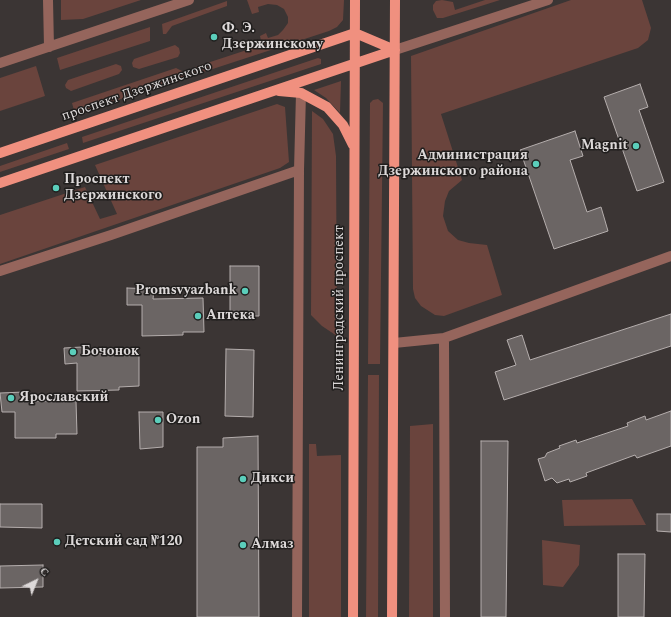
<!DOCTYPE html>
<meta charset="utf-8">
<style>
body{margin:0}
#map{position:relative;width:671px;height:617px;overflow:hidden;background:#3b3534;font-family:Spectral,serif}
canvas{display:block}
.north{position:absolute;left:16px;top:561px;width:40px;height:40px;-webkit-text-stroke:3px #201e1d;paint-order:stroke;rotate:43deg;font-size:11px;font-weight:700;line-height:16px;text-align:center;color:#ddd9d9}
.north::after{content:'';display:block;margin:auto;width:14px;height:18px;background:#ddd9d9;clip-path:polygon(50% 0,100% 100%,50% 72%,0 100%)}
</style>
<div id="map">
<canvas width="671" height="617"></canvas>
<div class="north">С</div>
</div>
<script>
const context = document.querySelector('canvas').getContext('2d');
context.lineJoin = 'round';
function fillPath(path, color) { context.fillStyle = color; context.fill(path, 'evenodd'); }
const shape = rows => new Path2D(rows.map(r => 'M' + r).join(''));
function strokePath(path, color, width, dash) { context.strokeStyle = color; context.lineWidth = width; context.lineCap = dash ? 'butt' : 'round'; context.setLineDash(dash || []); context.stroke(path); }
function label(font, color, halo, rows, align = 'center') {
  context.font = font + ' Spectral,serif'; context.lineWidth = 3; context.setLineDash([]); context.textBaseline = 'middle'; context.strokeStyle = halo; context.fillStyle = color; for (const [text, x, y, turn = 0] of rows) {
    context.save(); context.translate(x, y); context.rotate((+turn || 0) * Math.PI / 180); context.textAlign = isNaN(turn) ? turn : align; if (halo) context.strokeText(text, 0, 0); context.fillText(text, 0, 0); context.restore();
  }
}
fillPath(shape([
 [61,0,141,0,83,19,61,20],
 [247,0,344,0,343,20,337,27,329,31,75,114,72,103,176,68,188,74,193,73,195,67,262,45,260,36,266,33,268,38,278,35,283,30,288,23,288,17,284,9,277,5,268,4,258,7,259,12,252,14],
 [442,0,453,2,455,10,485,0,500,0,443,18,437,18,433,10,433,5,436,1],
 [571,0,642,0,651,28,648,40,638,48,441,114,462,180,449,191,445,201,443,216,448,231,458,240,469,243,487,245,502,295,444,316,435,315,421,306,415,298,413,289,411,56],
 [227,1,227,6,172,26,166,34,163,34,162,24],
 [150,27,150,41,60,70,57,58],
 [175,45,179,48,180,53,178,57,139,69,133,67,132,63,134,59],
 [318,58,321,59,321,64,83,143,82,137],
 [116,64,121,66,122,70,119,74,71,91,66,88,65,85,68,80],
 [36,66,45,96,0,111,0,78],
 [341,81,340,113,326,98,314,90],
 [378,99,383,103,380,364,368,364,370,103,373,100],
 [277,104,285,107,289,162,280,168,0,264,0,215,85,187,100,219,117,214,95,165],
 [312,111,323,119,333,134,336,156,337,336,322,326,311,315],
 [67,143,69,149,0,172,0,166],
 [368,375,379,375,378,617,366,617],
 [433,424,433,617,409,617,410,426],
 [309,444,316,444,317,456,341,455,341,617,309,617],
 [632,499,646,525,564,526,562,500],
 [542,540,580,545,579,565,563,587,543,585]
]), '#6a443d');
const building = shape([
 [640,84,648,107,639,110,664,182,637,191,604,97,640,84],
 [575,131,583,156,570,160,587,212,601,207,608,231,554,249,520,150,575,131],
 [230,266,259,266,259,316,230,316,230,266],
 [127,288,154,289,153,299,203,298,204,332,183,332,183,335,142,336,142,305,127,305,127,288],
 [671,314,671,346,504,400,495,372,516,365,507,340,522,335,530,360,671,314],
 [82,347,83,354,139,353,139,386,119,387,119,390,77,391,77,363,65,364,64,348,82,347],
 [226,349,254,350,253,417,225,416,226,349],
 [25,392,25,401,76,401,77,434,56,434,56,438,15,438,15,412,2,412,0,393,25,392],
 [671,411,671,446,637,458,635,455,586,473,587,476,570,482,569,479,557,483,552,478,545,481,538,459,545,457,547,453,560,448,559,446,576,440,577,443,628,426,627,423,645,416,646,420,671,411],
 [139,412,163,412,163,447,140,449,139,412],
 [258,436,259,617,197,617,197,447,223,447,223,438,258,436],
 [481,441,508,441,506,617,481,617,481,441],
 [0,504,42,504,42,528,0,527,0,504],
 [657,514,671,514,671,532,657,531,657,514],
 [618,554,645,554,644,617,618,617,618,554],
 [43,565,43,587,0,588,0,566,43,565]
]);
fillPath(building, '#6b6564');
strokePath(building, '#b5aead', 1);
strokePath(shape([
 [48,0,49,47],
 [395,50,548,0],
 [0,63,189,0],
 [0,271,111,235,299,170],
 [444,338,445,617],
 [394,343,444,338,671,256],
 [297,617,299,170,301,93]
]), '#95655c', 10);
strokePath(shape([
 [279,91,301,93,327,107,343,125,353,145],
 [0,153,355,33,395,50],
 [0,183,395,50],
 [353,617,355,0],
 [392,617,395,0]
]), '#f0907f', 10);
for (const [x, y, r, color] of [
 [214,37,4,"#5bcebb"],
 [636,146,4,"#5bcebb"],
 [536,164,4,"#5bcebb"],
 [56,188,4,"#5bcebb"],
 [245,291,4,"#5bcebb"],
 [198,316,4,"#5bcebb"],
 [73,352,4,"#5bcebb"],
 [11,398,4,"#5bcebb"],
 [158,420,4,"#5bcebb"],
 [243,479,4,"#5bcebb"],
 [57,542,4,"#5bcebb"],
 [243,545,4,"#5bcebb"]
]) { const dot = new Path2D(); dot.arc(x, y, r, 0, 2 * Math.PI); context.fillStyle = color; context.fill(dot); strokePath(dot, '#201e1d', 1.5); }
label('bold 14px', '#ddd9d9', '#201e1d', [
 ["Ф. Э.",222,29],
 ["Дзержинскому",222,45],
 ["Magnit",628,146,"right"],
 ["Администрация",528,156,"right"],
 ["Дзержинского района",528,172,"right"],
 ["Проспект",64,180],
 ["Дзержинского",64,196],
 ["Promsvyazbank",237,291,"right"],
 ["Аптека",206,316],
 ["Бочонок",81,352],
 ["Ярославский",19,398],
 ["Ozon",166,420],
 ["Дикси",251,479],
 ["Детский сад №120",65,542],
 ["Алмаз",251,545]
], 'left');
label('14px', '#ddd9d9', '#201e1d', [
 ["проспект Дзержинского",137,92,-19],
 ["Ленинградский проспект",340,308,-90]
]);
</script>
